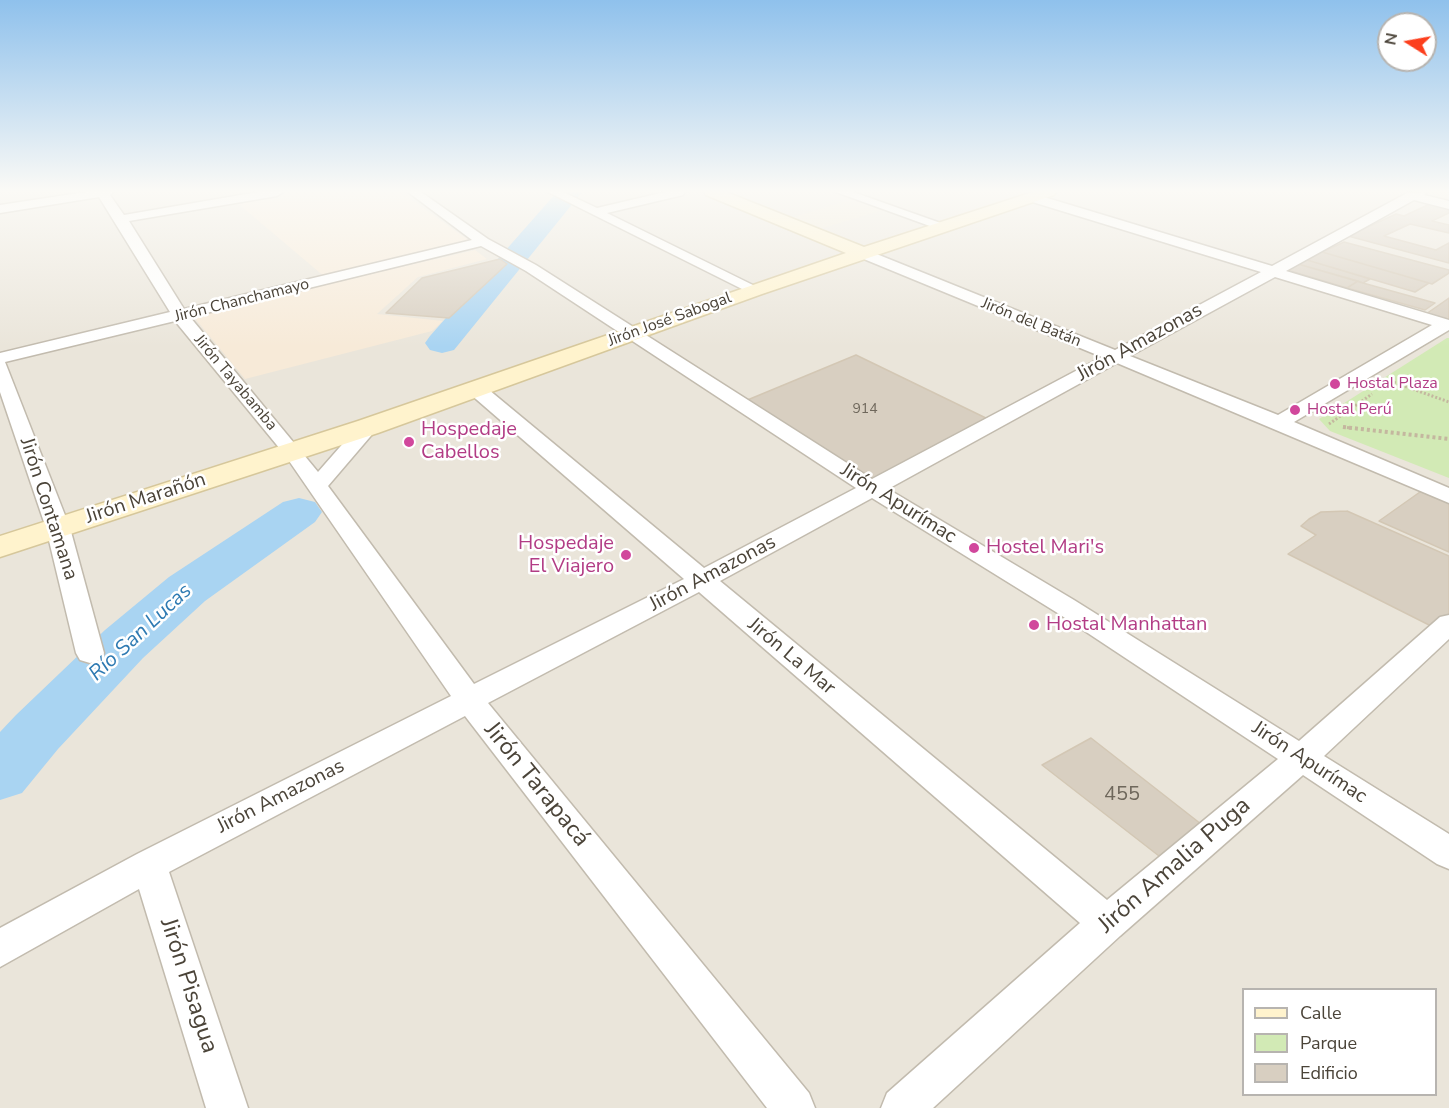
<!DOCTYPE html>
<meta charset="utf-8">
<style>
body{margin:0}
#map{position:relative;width:1449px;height:1108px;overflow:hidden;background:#f6f3ec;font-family:"Nunito Sans",sans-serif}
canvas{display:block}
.legend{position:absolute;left:1242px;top:988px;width:195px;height:108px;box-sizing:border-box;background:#fff;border:2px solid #b7b4b0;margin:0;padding:8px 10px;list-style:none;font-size:18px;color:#4b4439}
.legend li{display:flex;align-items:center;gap:12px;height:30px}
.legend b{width:30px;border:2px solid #b7b4b0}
.north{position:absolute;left:1377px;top:12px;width:60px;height:60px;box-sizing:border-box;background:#fff;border:2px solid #b7b4b0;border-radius:50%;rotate:281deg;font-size:16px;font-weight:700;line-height:24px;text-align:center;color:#4b4439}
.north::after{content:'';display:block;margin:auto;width:21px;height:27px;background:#fc3f1d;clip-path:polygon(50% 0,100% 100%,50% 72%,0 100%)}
</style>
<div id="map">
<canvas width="1449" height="1108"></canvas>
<ul class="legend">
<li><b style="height:8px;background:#fff3cd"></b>Calle</li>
<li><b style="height:16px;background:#d2eab5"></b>Parque</li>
<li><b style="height:16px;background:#d8cfc1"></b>Edificio</li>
</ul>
<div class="north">N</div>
</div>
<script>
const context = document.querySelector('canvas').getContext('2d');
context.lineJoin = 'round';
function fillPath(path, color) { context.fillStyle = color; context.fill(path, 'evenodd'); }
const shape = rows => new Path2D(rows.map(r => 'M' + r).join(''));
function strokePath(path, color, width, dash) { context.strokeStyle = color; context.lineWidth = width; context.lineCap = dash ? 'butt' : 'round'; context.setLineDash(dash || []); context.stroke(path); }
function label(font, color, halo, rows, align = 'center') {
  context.font = font + ' "Nunito Sans",sans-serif'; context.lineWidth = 5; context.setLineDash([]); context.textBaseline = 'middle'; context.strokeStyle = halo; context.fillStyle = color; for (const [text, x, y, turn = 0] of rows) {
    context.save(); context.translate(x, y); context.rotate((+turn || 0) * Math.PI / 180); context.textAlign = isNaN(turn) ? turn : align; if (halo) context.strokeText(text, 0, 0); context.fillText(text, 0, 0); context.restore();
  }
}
fillPath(shape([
 [0,192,1449,192,1449,1108,0,1108],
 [1244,990,1436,990,1436,1094,1244,1094]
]), '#eae5da');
fillPath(shape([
 [287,192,401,192,471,242,326,278,235,201],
 [475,250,487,259,418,277,377,314,443,321,432,331,245,379,192,315]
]), '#f7ead8');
fillPath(shape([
 [853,199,883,210,813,231,784,220]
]), '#efe8d6');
fillPath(shape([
 [1447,338,1449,338,1449,478,1330,431,1319,419]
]), '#d2eab5');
fillPath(shape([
 [557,192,582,192,454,350,442,353,430,350,425,343,430,336,557,192],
 [299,498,315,502,322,512,315,522,205,601,143,658,58,749,22,793,0,800,0,732,16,715,105,630,169,577,283,502,299,498]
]), '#a9d4f2');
const building = shape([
 [1432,203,1449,207,1449,213,1432,221,1449,225,1449,233,1410,224,1384,236,1436,250,1449,243,1449,263,1348,236,1396,214,1404,216,1432,203],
 [1344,242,1449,270,1449,273,1432,284,1322,252,1344,242],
 [1322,252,1429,283,1415,292,1307,260,1322,252],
 [500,259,507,264,449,318,386,313,422,278,500,259],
 [1307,260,1370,279,1363,283,1298,264,1307,260],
 [1298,264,1358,281,1347,288,1287,270,1298,264],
 [1358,281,1363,283,1435,303,1425,310,1347,288,1358,281],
 [1449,298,1449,320,1426,314,1449,298],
 [856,355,990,420,873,481,745,401,856,355],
 [1427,487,1449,496,1449,552,1379,521,1427,487],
 [1347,511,1449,556,1449,624,1441,631,1288,554,1316,535,1301,526,1309,519,1321,512,1347,511],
 [1091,738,1201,824,1159,856,1042,765,1091,738]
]);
fillPath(building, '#d8cfc1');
strokePath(building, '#d3c7b4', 1.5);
const street = shape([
 [86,192,113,192,110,195,124,215,258,192,283,192,277,196,129,221,184,309,472,240,408,192,421,192,488,239,536,265,872,479,1102,357,859,257,859,251,869,251,1115,350,1261,272,1026,200,1026,194,1034,194,1272,266,1407,193,1427,192,1424,195,1449,201,1449,209,1414,200,1286,271,1449,320,1449,330,1294,422,1449,488,1449,503,1117,363,888,489,1074,600,1299,741,1440,617,1449,615,1449,639,1324,756,1449,834,1449,869,1437,864,1303,775,1120,936,933,1108,881,1108,887,1093,1080,923,699,592,488,703,809,1093,815,1108,767,1108,465,716,169,872,248,1108,206,1108,139,889,0,967,0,928,137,854,451,696,285,455,175,321,5,362,70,528,104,653,100,660,90,663,80,660,76,653,46,528,0,392,0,353,170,312,99,197,0,213,0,205,86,192],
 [481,246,526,271,856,488,704,568,483,385,469,385,467,389,469,393,684,579,474,684,328,486,375,431,378,427,375,423,361,423,318,472,190,317,481,246],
 [1275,277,1432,325,1278,415,1130,356,1275,277],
 [872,498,1056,612,1278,759,1107,900,720,581,872,498],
 [548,192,563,192,597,208,665,192,685,192,683,195,607,213,763,290,755,295,750,293,548,192],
 [836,192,853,192,949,226,948,229,938,229,836,192]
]);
const secondary = shape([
 [704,192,726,192,864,247,1033,192,1056,192,1054,195,762,294,378,433,0,557,0,536,358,421,846,253,706,195,704,192]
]);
strokePath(street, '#c2bbae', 3);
strokePath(secondary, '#d6c79b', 3);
strokePath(shape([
 [1390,381,1449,402],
 [1329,424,1372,394],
 [1343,427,1352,428]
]), '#c4b79f', 3, [2, 2]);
strokePath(shape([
 [1343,427,1449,439]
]), '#c4b79f', 4, [3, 3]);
fillPath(street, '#fff');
fillPath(secondary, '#fff3cd');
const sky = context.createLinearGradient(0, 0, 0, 347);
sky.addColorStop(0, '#8fc1ec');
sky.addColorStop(0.55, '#fbfaf6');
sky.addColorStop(1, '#fbfaf600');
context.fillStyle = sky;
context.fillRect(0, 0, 1449, 347);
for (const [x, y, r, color] of [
 [1335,384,6,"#d1479c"],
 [1295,410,6,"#d1479c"],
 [409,442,6,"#d1479c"],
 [974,548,6,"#d1479c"],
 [626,555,6,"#d1479c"],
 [1034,625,6,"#d1479c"]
]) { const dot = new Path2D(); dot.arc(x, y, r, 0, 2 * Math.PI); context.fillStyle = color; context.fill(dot); strokePath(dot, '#fff', 2); }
label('14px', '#6e675b', null, [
 ["914",865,410]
]);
label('16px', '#4b4439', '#fff', [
 ["Jirón Chanchamayo",242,301,-14],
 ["Jirón José Sabogal",670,320,-20],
 ["Jirón del Batán",1031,323,22],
 ["Jirón Tayabamba",235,383,50]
]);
label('16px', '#b23c85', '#fff', [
 ["Hostal Plaza",1347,384],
 ["Hostal Perú",1307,410]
], 'left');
label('20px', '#4b4439', '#fff', [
 ["Jirón Amazonas",1140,343,-29],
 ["Jirón Marañón",146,499,-18],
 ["Jirón Apurímac",898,504,32],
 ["Jirón Contamana",48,509,72],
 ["Jirón Amazonas",713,574,-28],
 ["Jirón La Mar",791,657,40],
 ["Jirón Apurímac",1309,763,33],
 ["Jirón Amazonas",281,797,-27]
]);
label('20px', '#b23c85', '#fff', [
 ["Hospedaje",421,430],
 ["Cabellos",421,453],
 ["Hospedaje",614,544,"right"],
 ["El Viajero",614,567,"right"],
 ["Hostel Mari's",986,548],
 ["Hostal Manhattan",1046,625]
], 'left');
label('20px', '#6e675b', null, [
 ["455",1122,795]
]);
label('italic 21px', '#2e7ab2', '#fff', [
 ["Río San Lucas",141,633,-43]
]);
label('24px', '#4b4439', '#fff', [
 ["Jirón Tarapacá",536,785,51],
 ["Jirón Amalia Puga",1175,866,-41],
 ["Jirón Pisagua",188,986,72]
]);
</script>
